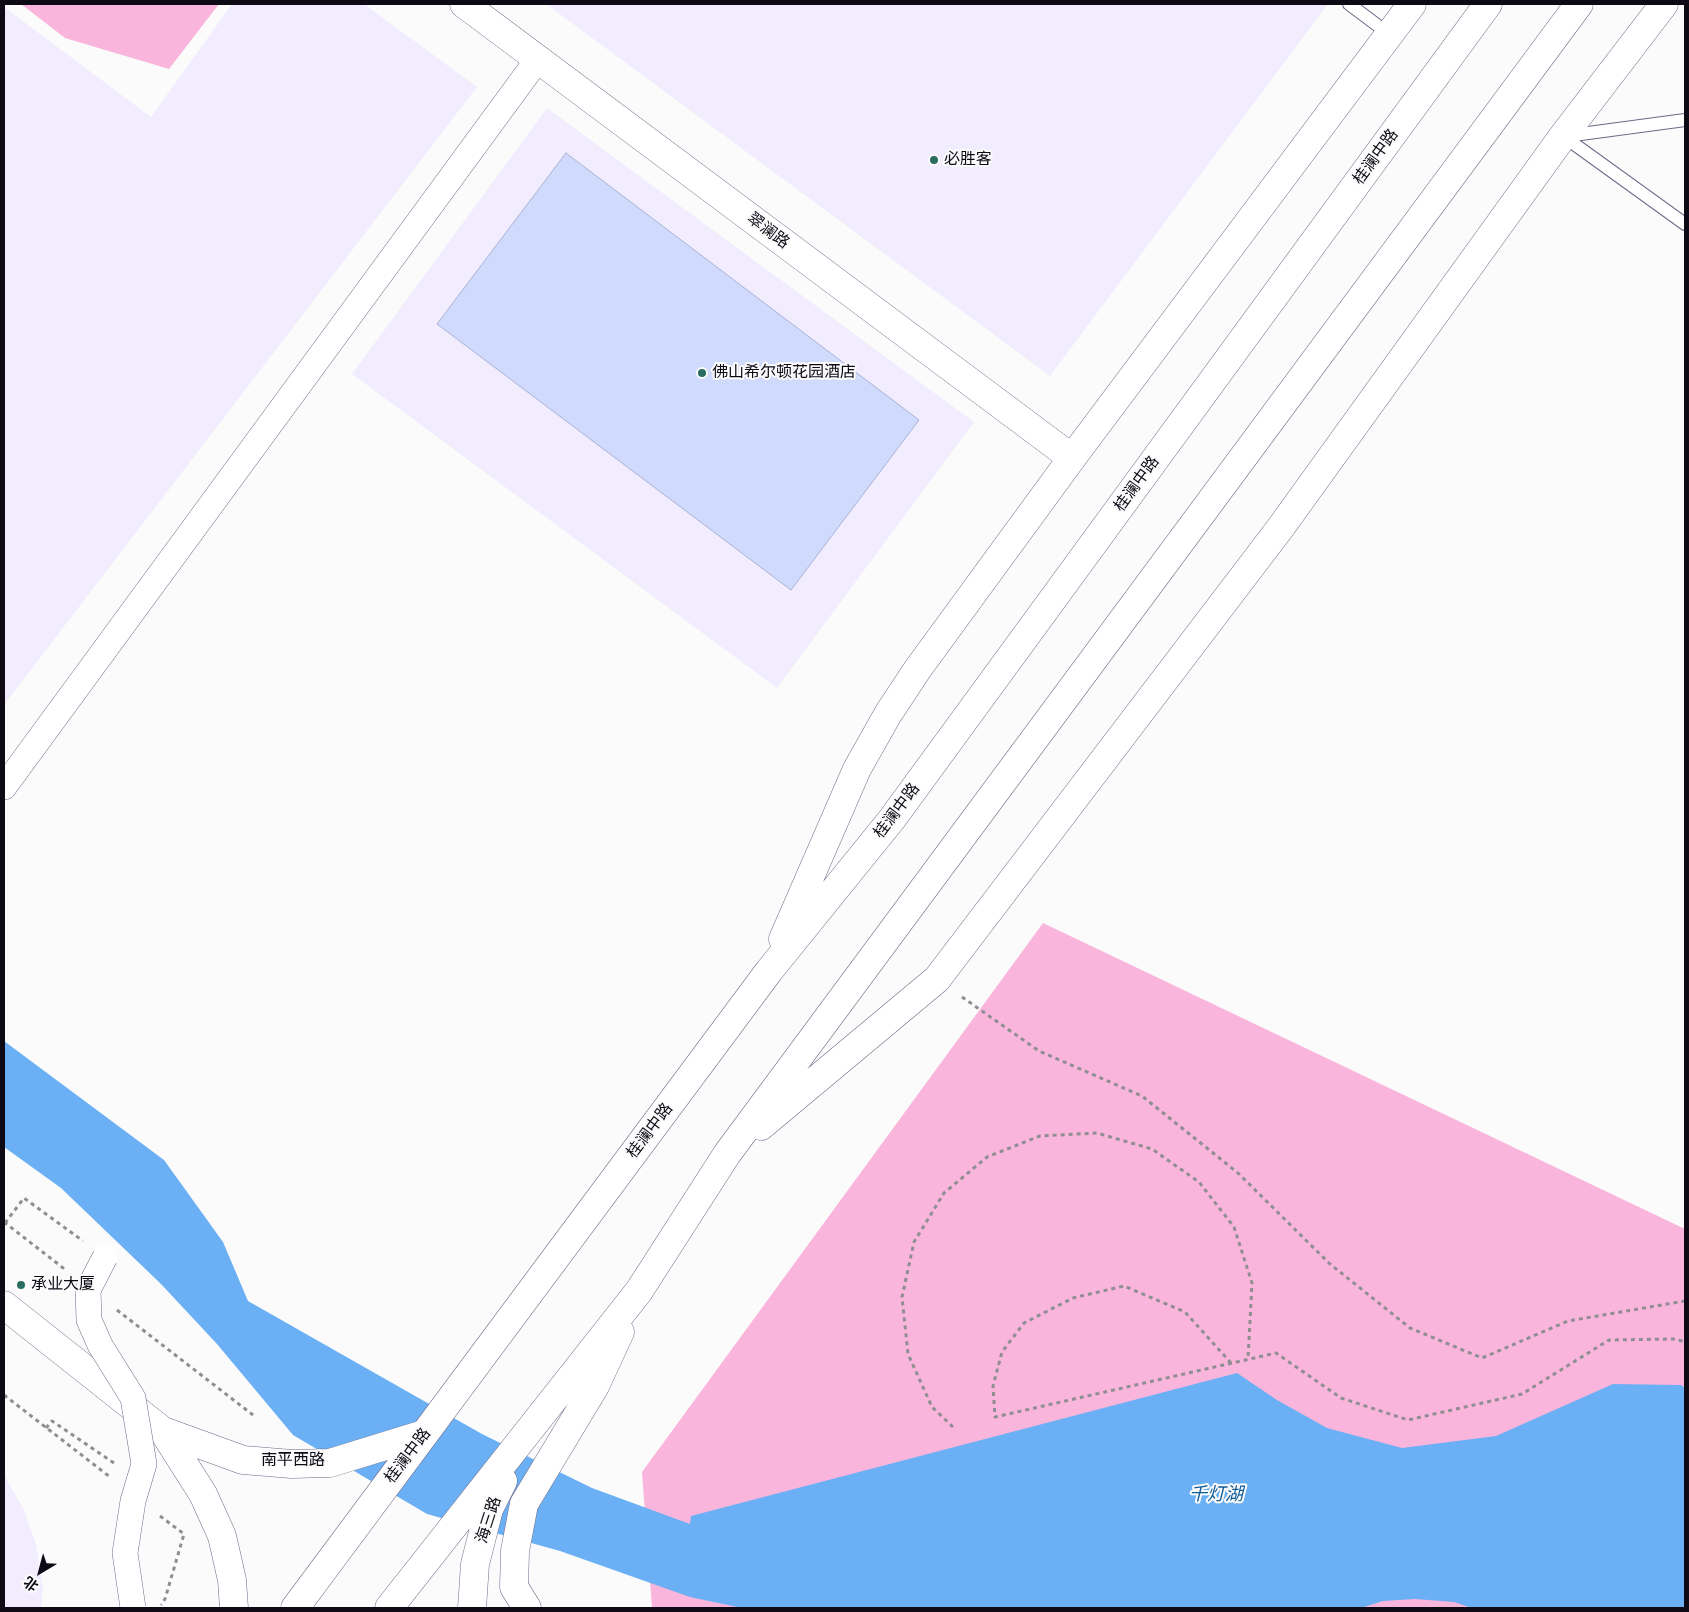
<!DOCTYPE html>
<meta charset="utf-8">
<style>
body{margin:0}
#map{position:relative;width:1689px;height:1612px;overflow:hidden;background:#fbfbfb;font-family:Helvetica,"Noto Sans SC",sans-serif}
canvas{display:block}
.frame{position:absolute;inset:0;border:5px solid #0d0a15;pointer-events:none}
.north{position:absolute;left:15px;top:1547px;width:50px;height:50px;-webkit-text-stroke:4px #fbfbfb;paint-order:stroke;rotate:217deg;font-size:14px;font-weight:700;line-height:20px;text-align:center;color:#0d0a15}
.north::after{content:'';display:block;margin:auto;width:18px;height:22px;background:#0d0a15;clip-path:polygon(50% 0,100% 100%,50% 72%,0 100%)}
</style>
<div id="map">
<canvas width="1689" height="1612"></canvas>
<div class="frame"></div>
<div class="north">北</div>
</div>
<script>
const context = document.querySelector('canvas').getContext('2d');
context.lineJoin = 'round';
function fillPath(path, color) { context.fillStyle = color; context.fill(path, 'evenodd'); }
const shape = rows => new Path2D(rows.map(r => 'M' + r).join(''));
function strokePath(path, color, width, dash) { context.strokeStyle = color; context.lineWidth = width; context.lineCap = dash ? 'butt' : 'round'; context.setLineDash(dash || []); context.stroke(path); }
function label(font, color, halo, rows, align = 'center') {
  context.font = font + ' Helvetica,"Noto Sans SC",sans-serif'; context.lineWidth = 4; context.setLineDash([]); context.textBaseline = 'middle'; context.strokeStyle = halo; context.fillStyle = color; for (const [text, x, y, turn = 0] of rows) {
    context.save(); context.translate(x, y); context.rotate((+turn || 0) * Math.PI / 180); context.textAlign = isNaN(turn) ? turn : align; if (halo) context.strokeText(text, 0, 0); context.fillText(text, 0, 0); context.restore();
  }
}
fillPath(shape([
 [232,4,364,4,477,87,4,705,4,7,151,117],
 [546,4,1328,4,1050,376],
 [547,108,974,422,777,688,352,374],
 [4,1475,23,1508,36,1544,43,1588,41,1608,4,1608]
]), '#f1edfe');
fillPath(shape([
 [21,4,219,4,169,69,65,38],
 [1043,923,1685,1229,1685,1608,652,1608,642,1472]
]), '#fab5dc');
fillPath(shape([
 [4,1041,164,1160,223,1242,248,1301,482,1434,592,1488,690,1524,691,1516,1237,1373,1277,1400,1327,1428,1402,1448,1496,1436,1613,1384,1681,1385,1685,1388,1685,1608,1472,1608,1454,1602,1415,1599,1383,1601,1361,1608,742,1608,690,1597,560,1551,427,1514,293,1435,217,1344,161,1284,61,1188,4,1147]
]), '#6bb0f4');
const building = shape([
 [566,153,919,420,791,590,437,324,566,153]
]);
fillPath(building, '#d0dafc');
strokePath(building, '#a9b2d4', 1);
const lane = shape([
 [1349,4,1389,34],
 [1563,136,1685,224],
 [1566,136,1685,120]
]);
const street = shape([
 [4,787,538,59]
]);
const secondary = shape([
 [464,4,1072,458],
 [783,939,857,769,888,714,917,670,1072,458,1412,4],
 [761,1126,937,979,1281,527,1563,136,1664,4],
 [4,1305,163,1431,243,1460,292,1464,330,1463,424,1434],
 [163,1431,203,1494,222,1536,232,1580,234,1608],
 [295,1608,769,971,892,819,1488,4],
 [389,1608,639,1291,727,1154,1579,4],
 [472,1608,475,1564,489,1509,503,1481],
 [527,1608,514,1587,515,1551,524,1504,595,1386,620,1332]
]);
strokePath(lane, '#716888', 14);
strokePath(street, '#716888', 26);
strokePath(secondary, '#716888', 29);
strokePath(shape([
 [962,997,1039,1051,1142,1096,1238,1173,1330,1264,1410,1328,1482,1358,1568,1321,1685,1301],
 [4,1222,67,1271],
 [5,1223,24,1198,83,1241],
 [117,1310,253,1415],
 [1231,1363,1185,1312,1124,1286,1073,1298,1024,1323,1002,1352,993,1386,995,1417,1276,1353,1341,1398,1408,1420,1522,1394,1609,1340,1675,1339,1685,1342],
 [4,1395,110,1477],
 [953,1427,932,1407,908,1354,902,1297,914,1242,944,1193,987,1157,1040,1136,1097,1133,1152,1149,1199,1182,1234,1227,1252,1283,1248,1359],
 [46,1428,52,1421,114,1463],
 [160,1516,184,1534,165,1599,161,1605]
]), '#8f8e93', 3, [4, 4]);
strokePath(lane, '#fff', 12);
strokePath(street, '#fff', 25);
strokePath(secondary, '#fff', 28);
const streetBridge = shape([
 [105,1257,88,1290,89,1320,100,1345,133,1398,144,1464,133,1501,125,1553,133,1608]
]);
strokePath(streetBridge, '#716888', 26, []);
strokePath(streetBridge, '#fff', 25);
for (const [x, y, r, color] of [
 [934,160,5,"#286d60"],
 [702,373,5,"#286d60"],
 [21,1285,5,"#286d60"]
]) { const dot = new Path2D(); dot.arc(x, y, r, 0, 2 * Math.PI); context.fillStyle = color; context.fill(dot); strokePath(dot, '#fbfbfb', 2); }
label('16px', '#0d0a15', '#fbfbfb', [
 ["桂澜中路",1376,157,-54],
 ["翠澜路",768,231,37],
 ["桂澜中路",1137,484,-54],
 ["桂澜中路",897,811,-53],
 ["桂澜中路",650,1131,-53],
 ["桂澜中路",408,1456,-53],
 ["南平西路",293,1461],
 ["海三路",489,1520,-72]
]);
label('16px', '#0d0a15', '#fbfbfb', [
 ["必胜客",944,160],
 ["佛山希尔顿花园酒店",712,373],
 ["承业大厦",31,1285]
], 'left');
label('italic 18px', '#0d5a97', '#fbfbfb', [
 ["千灯湖",1216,1495]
]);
</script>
